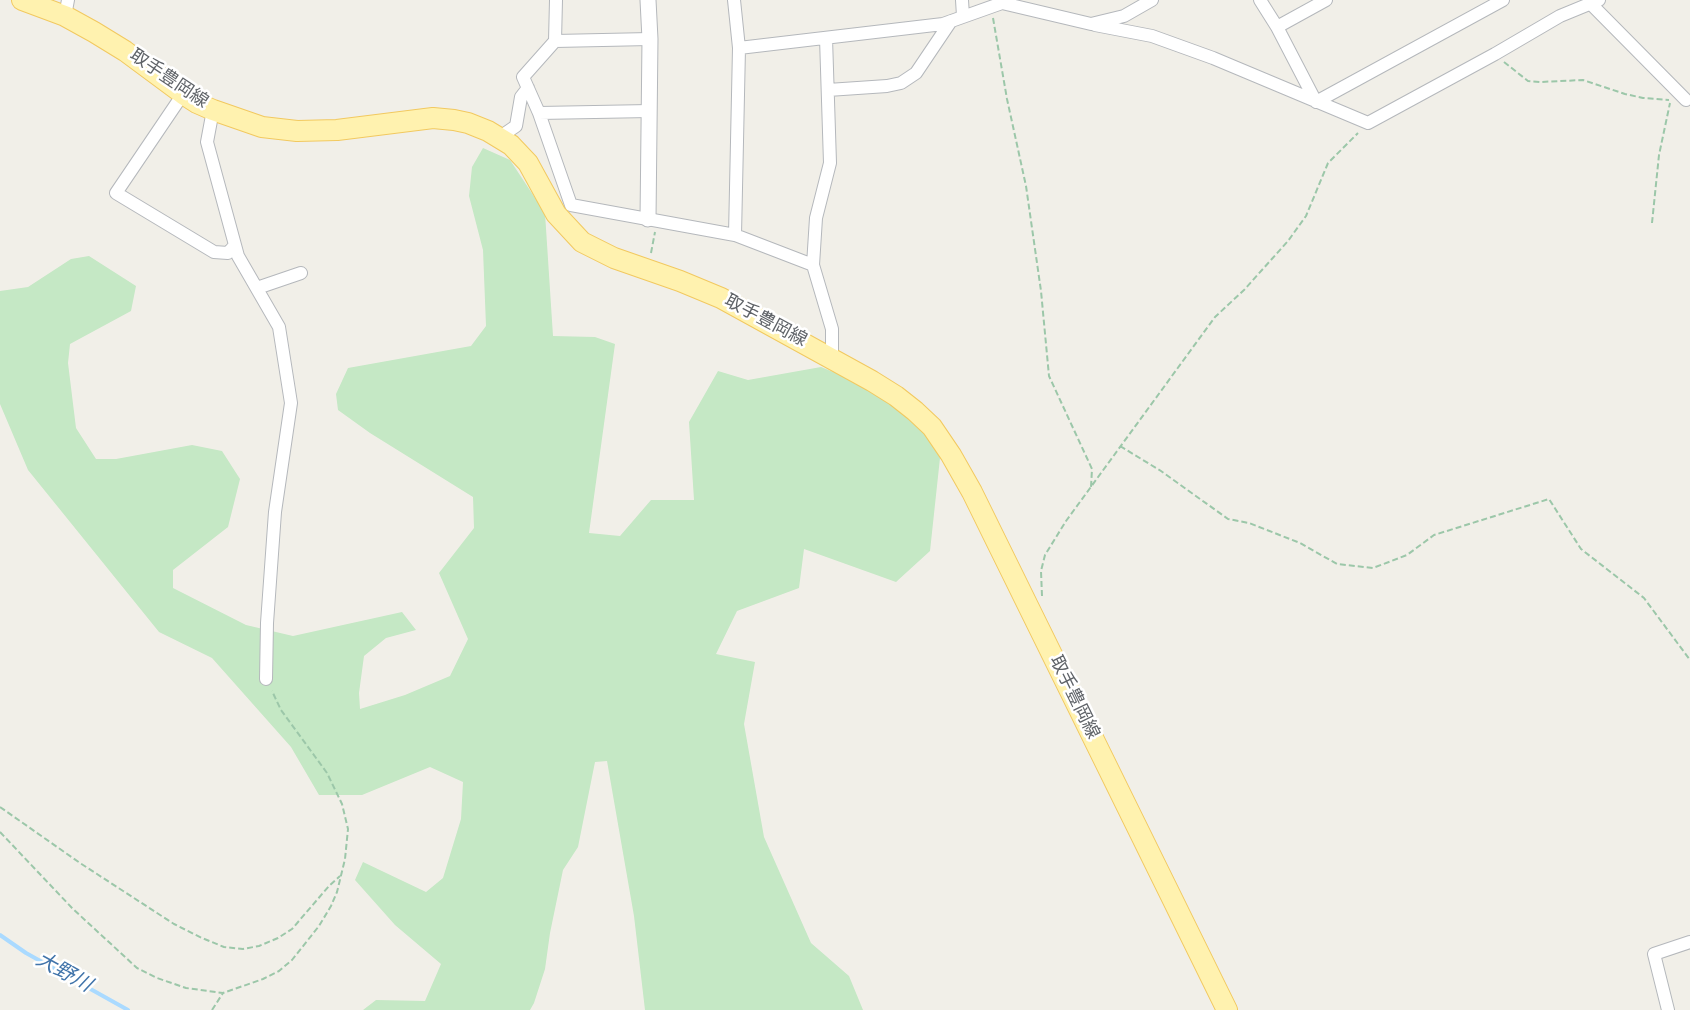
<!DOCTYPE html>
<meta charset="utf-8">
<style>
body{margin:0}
canvas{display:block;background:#f1efe8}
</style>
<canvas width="1690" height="1010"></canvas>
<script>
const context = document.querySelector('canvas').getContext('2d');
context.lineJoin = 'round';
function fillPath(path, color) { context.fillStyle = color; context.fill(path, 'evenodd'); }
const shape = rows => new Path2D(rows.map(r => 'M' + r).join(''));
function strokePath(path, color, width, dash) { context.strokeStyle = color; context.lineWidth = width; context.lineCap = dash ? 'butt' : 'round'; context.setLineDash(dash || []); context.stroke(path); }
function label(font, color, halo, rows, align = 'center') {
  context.font = font + ' Overpass,"Noto Sans JP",sans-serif'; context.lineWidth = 5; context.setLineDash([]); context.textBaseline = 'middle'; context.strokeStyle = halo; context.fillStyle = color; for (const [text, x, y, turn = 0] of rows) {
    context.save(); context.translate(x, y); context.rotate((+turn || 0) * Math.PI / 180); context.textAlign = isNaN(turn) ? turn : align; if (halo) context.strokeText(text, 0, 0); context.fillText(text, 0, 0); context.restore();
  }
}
fillPath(shape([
 [483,148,510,160,545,213,553,336,595,337,615,344,589,533,620,536,651,500,694,500,689,422,718,371,748,380,821,367,865,385,907,414,929,434,940,458,930,551,896,582,804,549,799,588,737,611,716,654,755,662,744,724,764,837,811,943,849,976,863,1010,645,1010,634,916,607,761,595,762,578,847,563,870,550,933,545,969,534,1003,530,1010,363,1010,376,1000,425,1001,441,964,395,925,355,880,363,862,426,892,443,878,461,819,463,782,430,767,362,795,319,795,291,747,212,658,159,632,28,470,0,404,0,291,28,287,71,259,89,256,136,286,131,311,70,344,68,363,76,428,96,459,116,459,192,445,222,451,240,479,228,527,173,570,173,588,246,625,293,636,402,612,416,630,386,638,364,656,359,693,360,709,405,695,450,676,468,639,439,573,474,528,473,497,370,433,338,410,336,394,348,368,471,346,486,326,483,250,469,196,472,167]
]), '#c5e8c5');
strokePath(shape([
 [0,935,26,953,128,1010]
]), '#aadaff', 4);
const minor = shape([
 [556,0,555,41,523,77,539,113,571,205,735,235,739,48,943,24,1002,3,1091,24,1124,16,1152,0],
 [734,0,739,48],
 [962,0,963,16],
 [1260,0,1277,27,1316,102],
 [1591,4,1686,100],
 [65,16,68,0],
 [1095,25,1152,36,1213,58,1368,123,1495,54,1560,16,1599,0],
 [1277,27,1326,0],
 [826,38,830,163,816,218,813,265,832,329,832,358],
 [555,41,650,39],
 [828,90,887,86,901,83,916,73,951,21],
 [183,94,116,193,214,252,228,253,235,245],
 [1316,102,1503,0],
 [213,110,207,142,238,256,279,327,291,403,275,512,267,623,266,679],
 [539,113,650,111],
 [500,137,516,126,521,97,528,88],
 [735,235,813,265],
 [257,288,301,273],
 [1668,1010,1654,954,1690,942]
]);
const tertiary = shape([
 [648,0,650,39,648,219]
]);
const primary = shape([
 [22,0,65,16,94,32,125,51,183,94,197,103,213,110,262,127,297,131,337,130,433,118,454,120,468,123,488,131,511,145,528,163,556,214,582,242,614,258,680,281,721,298,872,381,896,396,915,411,932,427,951,455,972,492,1227,1010]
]);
strokePath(minor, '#b5b8bc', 14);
strokePath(tertiary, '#b5b8bc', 17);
strokePath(primary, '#f2c960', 22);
strokePath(shape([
 [993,18,1007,99,1026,186,1041,291,1049,376,1092,469,1091,487],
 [1504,62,1528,81,1540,82,1583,80,1625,94,1643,98,1669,100],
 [1652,223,1659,155,1670,103],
 [651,253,655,232],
 [1120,446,1161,471,1228,519,1249,523,1300,543,1337,564,1373,568,1407,555,1434,535,1549,499,1581,549,1644,598,1690,660],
 [1042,596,1041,571,1045,555,1066,521,1215,317,1244,290,1288,241,1306,216,1328,163,1358,133],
 [0,807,80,863,174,924,202,938,224,947,243,949,259,946,278,938,292,929,329,886,340,876],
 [0,832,73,909,137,968,157,978,186,988,223,993,263,979,279,971,292,960,319,926,331,906,337,892,345,859,348,829,342,804,327,773,281,710,272,691],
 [212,1010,223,993]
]), '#9cc7a9', 2, [6, 3]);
strokePath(minor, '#fff', 12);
strokePath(tertiary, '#fff', 15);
strokePath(primary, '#fff2af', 20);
label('18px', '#5f6368', '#fff', [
 ["取手豊岡線",168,80,34],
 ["取手豊岡線",765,322,28],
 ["取手豊岡線",1073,698,64]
]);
label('italic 20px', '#4174aa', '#fff', [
 ["大野川",63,974,29]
]);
</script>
